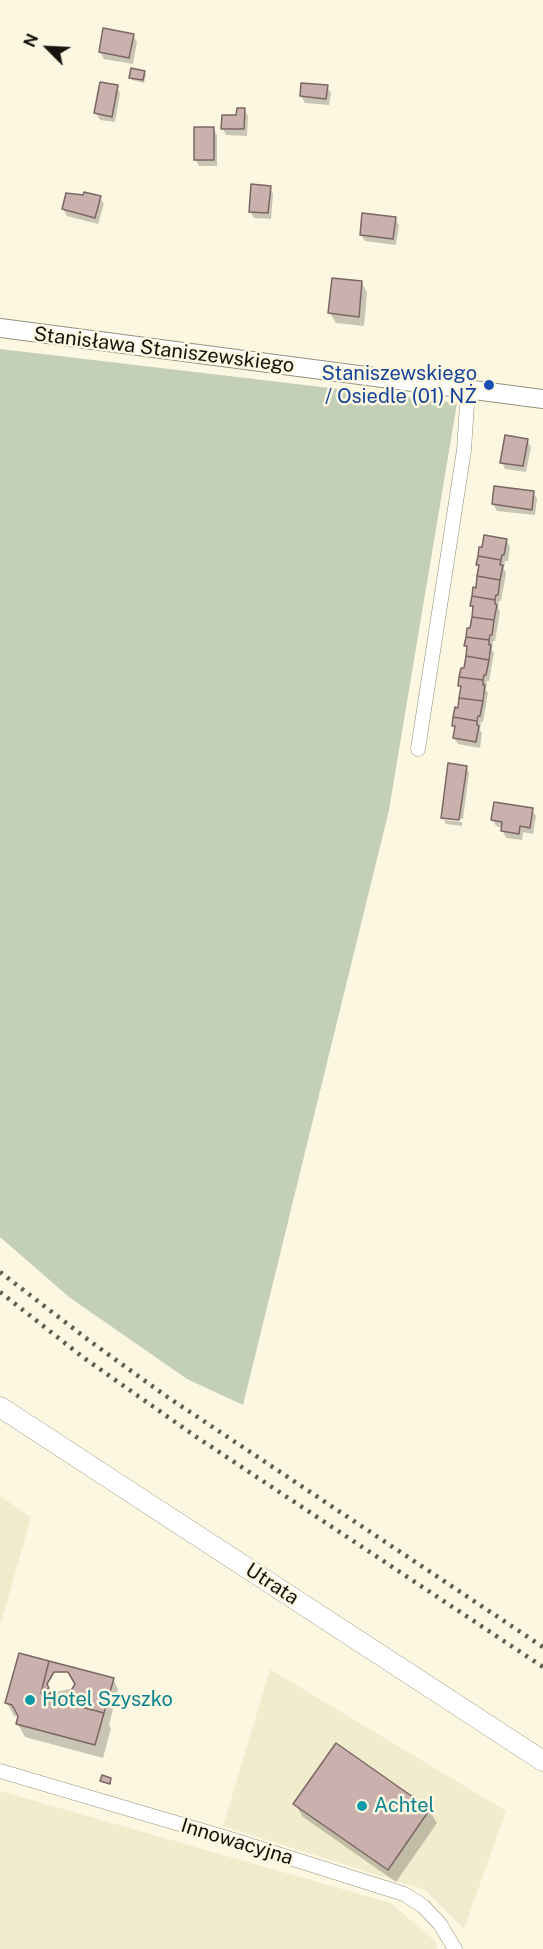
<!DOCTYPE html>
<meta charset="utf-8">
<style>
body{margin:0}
#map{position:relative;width:543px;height:1949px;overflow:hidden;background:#fbf7e1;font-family:"Public Sans",sans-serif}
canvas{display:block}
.north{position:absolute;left:18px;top:18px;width:60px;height:60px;-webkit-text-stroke:4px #fbf7e1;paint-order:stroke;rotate:294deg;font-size:16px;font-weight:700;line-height:24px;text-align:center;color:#16140d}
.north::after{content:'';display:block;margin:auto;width:21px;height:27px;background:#16140d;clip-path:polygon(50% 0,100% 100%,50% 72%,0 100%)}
</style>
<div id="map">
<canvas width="543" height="1949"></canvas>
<div class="north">N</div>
</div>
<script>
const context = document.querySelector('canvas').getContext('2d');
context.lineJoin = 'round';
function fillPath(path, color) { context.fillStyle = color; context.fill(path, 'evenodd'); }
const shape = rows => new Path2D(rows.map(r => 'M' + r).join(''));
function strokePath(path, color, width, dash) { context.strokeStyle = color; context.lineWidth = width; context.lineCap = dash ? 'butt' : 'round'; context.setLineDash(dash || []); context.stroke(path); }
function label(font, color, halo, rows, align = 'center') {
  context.font = font + ' "Public Sans",sans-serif'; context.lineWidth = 5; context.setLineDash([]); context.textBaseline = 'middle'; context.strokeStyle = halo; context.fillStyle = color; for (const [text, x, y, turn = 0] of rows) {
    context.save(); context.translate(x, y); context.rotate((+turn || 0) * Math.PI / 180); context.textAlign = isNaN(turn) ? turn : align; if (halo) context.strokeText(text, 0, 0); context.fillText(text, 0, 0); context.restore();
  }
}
fillPath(shape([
 [0,1496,31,1517,0,1627],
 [270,1669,506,1811,464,1929,425,1890,223,1826],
 [0,1791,391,1903,435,1941,437,1949,0,1949]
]), '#f2eccf');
fillPath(shape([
 [0,349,457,403,389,810,243,1405,187,1379,69,1297,0,1237]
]), '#c4cfb7');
fillPath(shape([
 [133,35,137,42,133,64,104,59,100,52],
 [144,72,146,75,144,83,132,80,130,77],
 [117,87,120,93,115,122,100,120,96,113],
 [327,87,331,93,329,105,305,103,301,96],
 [244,110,248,116,247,136,226,135,223,129],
 [213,129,217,135,217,166,199,166,195,159],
 [270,187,273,194,271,219,254,218,250,211],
 [100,198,104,204,98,224,67,216,63,209],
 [395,219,399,225,396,245,365,241,361,235],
 [362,283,367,293,364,326,336,323,330,313],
 [527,440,531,447,526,472,505,469,502,462],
 [533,492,537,499,535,515,497,511,493,504],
 [506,540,510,547,508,561,505,561,504,569,506,573,501,601,499,601,498,607,500,612,495,641,493,641,492,650,494,653,489,681,487,681,486,690,488,693,483,722,481,722,480,730,482,733,480,748,458,744,454,738,456,730,453,726,459,710,462,690,460,685,465,670,468,650,466,646,471,630,474,610,472,605,477,589,480,569,478,565],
 [466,767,469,773,463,819,444,817,444,820,462,822,462,826,446,824,442,817],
 [532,810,536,816,533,834,523,832,522,840,506,838,503,831,503,828,496,826,493,820],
 [113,1679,118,1689,109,1725,111,1728,103,1758,25,1737,18,1724,19,1717,14,1716,7,1703],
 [295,1804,429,1810,437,1823,396,1882,303,1817]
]), '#0003');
const building = shape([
 [103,28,134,34,129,58,99,52,103,28],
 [131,68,145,71,143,80,129,78,131,68],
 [100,82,118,85,112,117,94,113,100,82],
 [301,83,328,85,326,99,300,96,301,83],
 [237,108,245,108,244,129,221,129,222,115,236,115,237,108],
 [194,127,214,127,214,160,194,160,194,127],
 [251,184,271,186,268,213,249,212,251,184],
 [84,192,101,196,95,218,62,209,66,193,83,195,84,192],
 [362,213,396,217,393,239,360,235,362,213],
 [332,278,362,281,359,317,328,313,332,278],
 [505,435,528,439,523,466,500,463,505,435],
 [494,486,534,491,532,510,492,504,494,486],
 [484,535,507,539,504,555,502,555,501,560,478,556,479,547,482,547,484,535],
 [478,556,501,560,500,565,503,565,500,580,477,576,479,565,476,565,478,556],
 [477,576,500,580,498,595,496,595,495,600,472,596,473,587,476,588,477,576],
 [472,596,495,600,495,604,497,605,494,620,472,617,473,606,470,606,472,596],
 [472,617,494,620,492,635,490,635,489,640,466,637,467,628,470,628,472,617],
 [466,637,489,640,489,645,491,645,489,660,466,656,467,646,464,646,466,637],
 [466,656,489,660,486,675,484,675,483,680,459,677,461,668,464,668,466,656],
 [459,677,483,680,483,685,485,685,483,701,459,698,461,686,458,686,459,677],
 [459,698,483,701,480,716,478,716,477,721,453,717,455,707,458,708,459,698],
 [453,717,477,721,477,725,479,726,476,742,453,738,455,726,452,726,453,717],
 [448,763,467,766,459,820,441,818,448,763],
 [494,802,533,808,530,828,520,826,519,834,501,831,502,822,491,820,494,802],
 [19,1653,49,1661,41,1693,43,1697,104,1713,95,1745,16,1724,18,1716,12,1705,5,1703,19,1653],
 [49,1661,114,1678,104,1713,43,1697,41,1693,49,1661],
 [54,1672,68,1672,75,1684,68,1696,54,1696,52,1692,43,1697,41,1693,49,1688,47,1684,54,1672],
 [336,1743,430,1809,388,1870,293,1804,336,1743],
 [102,1775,111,1778,110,1784,100,1781,102,1775]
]);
fillPath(building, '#cab1ae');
strokePath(building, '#7c6663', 1.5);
const minor = shape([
 [418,749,464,450,468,389],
 [0,1771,227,1838,404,1894,423,1906,440,1924,455,1949]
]);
const tertiary = shape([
 [0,328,543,399]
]);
const secondary = shape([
 [0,1407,543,1761]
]);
strokePath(minor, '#96927e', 15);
strokePath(tertiary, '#96927e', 20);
strokePath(secondary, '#96927e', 21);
strokePath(minor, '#fff', 14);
strokePath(tertiary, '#fff', 18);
strokePath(secondary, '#fff', 20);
strokePath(shape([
 [0,1272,91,1342,166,1396,543,1647],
 [0,1292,84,1358,195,1436,543,1667]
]), '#605d52', 4.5, [3, 6]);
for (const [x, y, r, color] of [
 [489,385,6,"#1a4fb4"],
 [30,1700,6,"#0f9aa8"],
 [362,1806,6,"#0f9aa8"]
]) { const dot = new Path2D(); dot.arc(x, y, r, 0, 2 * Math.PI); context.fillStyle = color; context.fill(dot); strokePath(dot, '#fbf7e1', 2); }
label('20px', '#16140d', '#fbf7e1', [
 ["Stanisława Staniszewskiego",164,350,7],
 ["Utrata",272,1584,33],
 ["Innowacyjna",237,1842,17]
]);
label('20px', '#164399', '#fbf7e1', [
 ["Staniszewskiego",477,374],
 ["/ Osiedle (01) NŻ",477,397]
], 'right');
label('20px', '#0d838f', '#fbf7e1', [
 ["Hotel Szyszko",42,1700],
 ["Achtel",374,1806]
], 'left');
</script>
